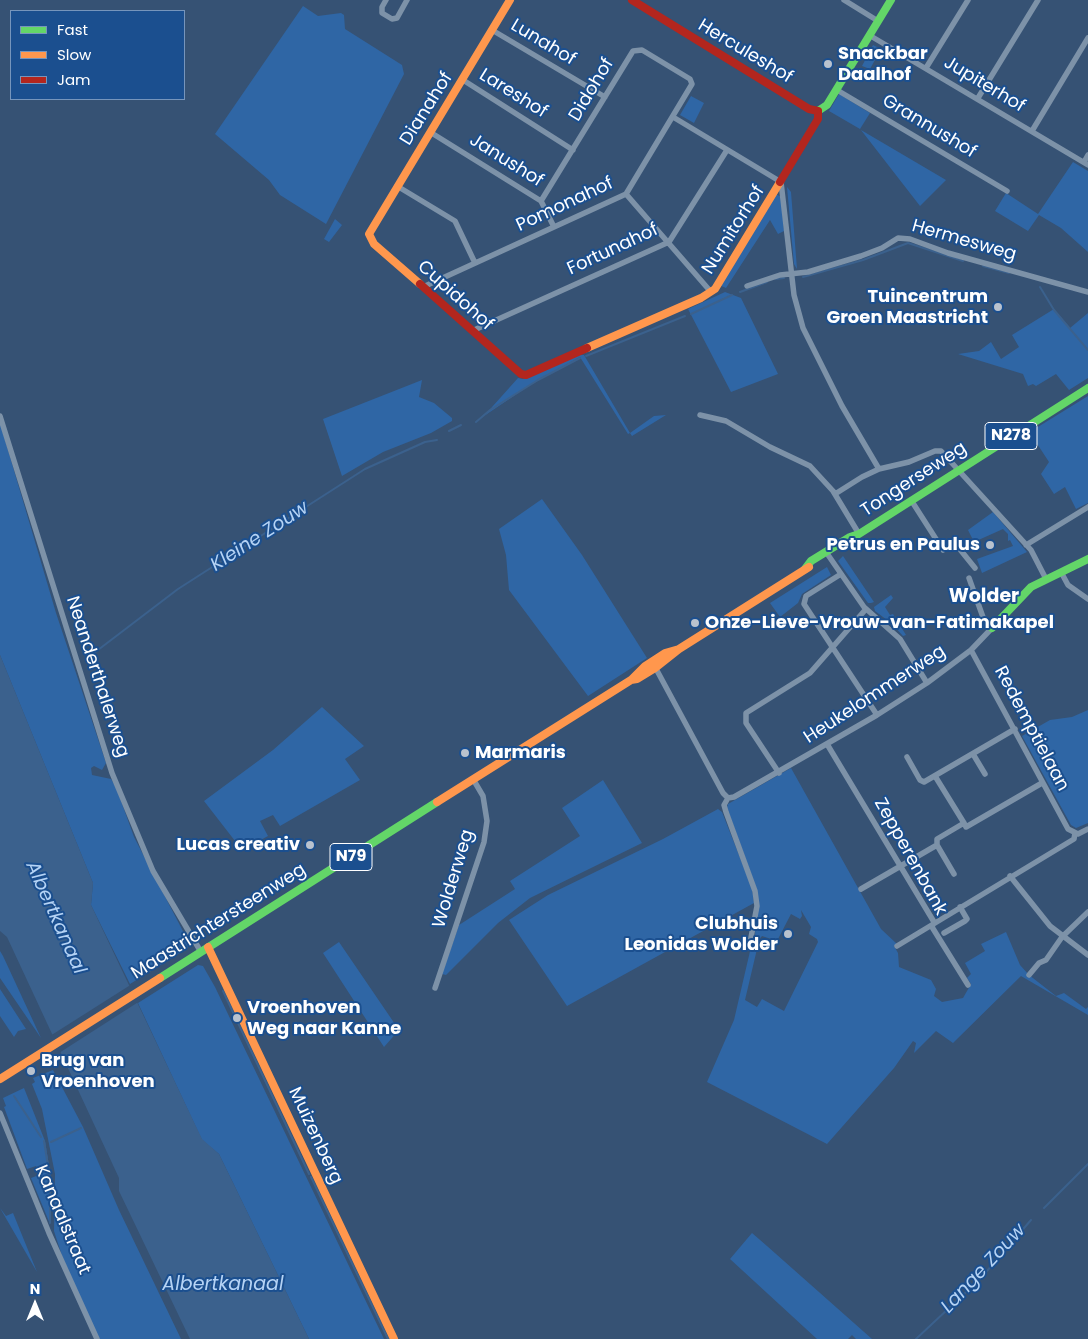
<!DOCTYPE html>
<style>
body{margin:0}
#map{position:relative;width:1088px;height:1339px;overflow:hidden;background:#365274;font-family:Poppins,sans-serif}
canvas{display:block}
.legend{position:absolute;left:10px;top:10px;width:175px;height:90px;box-sizing:border-box;background:#1b4f8f;border:1px solid #7695bc;margin:0;padding:6px 9px;list-style:none;font-size:15px;color:#fff}
.legend li{display:flex;align-items:center;gap:10px;height:25px}
.legend b{width:25px;border:1px solid #7695bc}
.north{position:absolute;left:10px;top:1279px;width:50px;height:50px;-webkit-text-stroke:4px #1b4f8f;paint-order:stroke;rotate:0deg;font-size:14px;font-weight:700;line-height:20px;text-align:center;color:#fff}
.north::after{content:'';display:block;margin:auto;width:18px;height:22px;background:#fff;clip-path:polygon(50% 0,100% 100%,50% 72%,0 100%)}
</style>
<div id="map">
<canvas width="1088" height="1339"></canvas>
<ul class="legend">
<li><b style="height:6px;background:#63d668"></b>Fast</li>
<li><b style="height:6px;background:#ff974d"></b>Slow</li>
<li><b style="height:6px;background:#b3261e"></b>Jam</li>
</ul>
<div class="north">N</div>
</div>
<script>
const context = document.querySelector('canvas').getContext('2d');
context.lineJoin = 'round';
function fillPath(path, color) { context.fillStyle = color; context.fill(path, 'evenodd'); }
const shape = rows => new Path2D(rows.map(r => 'M' + r).join(''));
function strokePath(path, color, width, dash) { context.strokeStyle = color; context.lineWidth = width; context.lineCap = dash ? 'butt' : 'round'; context.setLineDash(dash || []); context.stroke(path); }
function label(font, color, halo, rows, align = 'center') {
  context.font = font + ' Poppins,sans-serif'; context.lineWidth = 4; context.setLineDash([]); context.textBaseline = 'middle'; context.strokeStyle = halo; context.fillStyle = color; for (const [text, x, y, turn = 0] of rows) {
    context.save(); context.translate(x, y); context.rotate((+turn || 0) * Math.PI / 180); context.textAlign = isNaN(turn) ? turn : align; if (halo) context.strokeText(text, 0, 0); context.fillText(text, 0, 0); context.restore();
  }
}
fillPath(shape([
 [303,6,318,16,341,13,344,15,345,29,402,65,404,74,326,224,280,195,269,180,215,134],
 [873,45,881,49,870,69,862,66],
 [839,94,870,113,860,129,829,111],
 [691,96,704,103,694,123,680,115],
 [861,130,946,180,920,206],
 [1073,162,1088,171,1088,252,1061,228,1039,215,1028,231,995,211,1006,193,1038,214],
 [787,187,791,192,797,269,794,264],
 [776,194,781,197,784,231,778,234,770,220,726,288,719,285],
 [335,219,342,225,329,242,324,239],
 [725,292,741,298,778,374,731,392,688,309],
 [1054,309,1070,328,1088,313,1088,378,1069,390,1056,374,1036,386,1033,384,1028,386,1023,374,958,354,979,351,991,342,1001,359,1019,347,1012,335],
 [578,355,584,355,630,433,654,416,666,415,632,436,630,433,628,434,580,357,527,387,484,416,518,378,523,379],
 [422,380,419,397,434,403,452,418,452,421,431,433,383,452,342,476,323,419],
 [1088,396,1088,503,1076,509,1065,487,1054,494,1041,474,1049,462,1032,436,1035,434,1033,430],
 [0,423,56,613,106,763,102,770,94,766,91,768,92,775,111,779,116,787,134,837,186,937,188,948,130,984,91,905,93,883,0,655],
 [542,499,582,555,647,658,588,696,509,590,506,555,499,529],
 [993,512,1027,552,982,573,977,559,1013,546,1010,540,1008,541,1008,534,1003,529,974,542,968,530],
 [843,556,874,602,871,603,868,603,838,561],
 [827,567,831,575,802,594,798,603,780,617,770,603],
 [891,595,893,598,885,607,890,615,893,614,906,635,903,636,891,623,875,611,874,607],
 [322,707,364,746,345,759,360,780,280,826,273,815,260,821,268,836,242,850,204,801,273,750],
 [1088,710,1088,823,1076,828,1071,825,1022,736,1050,720,1072,717],
 [791,768,881,929,897,944,894,946,898,953,899,967,931,980,936,989,934,996,942,1002,963,998,971,984,967,978,971,974,965,963,985,951,981,944,1006,932,1020,965,1029,975,1056,996,1064,993,1086,1009,1088,1007,1088,1015,1021,976,953,1043,936,1031,914,1053,916,1043,913,1041,894,1068,827,1144,707,1082,734,1020,751,947,757,949,745,1000,757,1007,762,999,784,1011,818,942,817,939,809,934,811,927,801,910,802,916,800,919,791,914,777,941,762,936,759,940,755,936,757,890,727,808,728,804],
 [603,780,642,843,530,898,498,923,446,975,442,974,459,925,515,889,510,881,580,836,562,808],
 [718,809,722,812,752,888,754,903,567,1006,509,920,548,895,663,839],
 [339,942,399,1030,384,1047,323,953],
 [0,951,3,956,41,1038,0,978],
 [198,965,203,966,215,987,384,1339,309,1339,219,1154,202,1140,138,1003],
 [0,989,26,1029,18,1031,14,1037,0,1016],
 [53,1070,83,1127,119,1210,181,1339,99,1339,62,1256,54,1231,55,1174,42,1109,32,1084,35,1082,33,1078],
 [24,1088,45,1141,51,1178,50,1224,31,1178,39,1175,36,1166,27,1169,4,1107,6,1106,3,1098],
 [0,1208,6,1216,13,1213,37,1272],
 [752,1233,767,1246,872,1339,856,1339,852,1335,848,1339,817,1339,730,1259]
]), '#2f66a5');
fillPath(shape([
 [0,655,93,883,91,905,202,1139,219,1154,309,1339,190,1339,119,1191,119,1178,7,937,0,931]
]), '#3b618d');
fillPath(shape([
 [132,984,140,1001,59,1053,50,1036]
]), '#365274');
strokePath(shape([
 [983,266,1009,273],
 [803,277,863,260,908,243,963,261],
 [776,279,784,278],
 [1040,287,1054,310,1088,350],
 [740,292,767,282],
 [691,314,732,295],
 [586,356,685,316],
 [476,422,490,410,538,380,580,358],
 [449,431,461,425],
 [94,653,178,589,365,469,425,442,437,440],
 [223,991,309,1174],
 [14,1096,41,1137],
 [44,1141,50,1178,50,1223],
 [51,1142,81,1128],
 [311,1177,388,1339],
 [1044,1208,1088,1164],
 [916,1339,980,1279,1031,1220]
]), '#3b618d', 2);
strokePath(shape([
 [386,0,382,7,382,13,392,19,397,18,407,0],
 [844,0,878,21],
 [492,30,605,97],
 [869,35,1088,165],
 [926,68,968,0],
 [463,80,573,150],
 [837,90,1007,191],
 [978,98,1038,0],
 [673,117,781,182,794,295,803,328,842,406,879,469],
 [1032,131,1088,38],
 [430,132,541,201,554,227],
 [1084,162,1088,155],
 [397,186,455,221,475,263],
 [626,194,711,292],
 [747,286,780,275,808,272,861,256,882,248,898,238,910,239,948,253,1088,292],
 [423,287,626,194,692,84,690,79,642,50,633,51,541,201],
 [472,331,669,242,727,150],
 [700,415,726,421,770,447,810,466,833,491,859,534],
 [0,416,112,773,153,871,201,952],
 [835,494,862,477,879,469,909,462,935,451,941,451,1031,550,1046,579],
 [911,500,943,550,954,542,975,568],
 [1026,545,1088,507],
 [826,552,864,607,900,639,927,683],
 [1061,572,1068,585,1088,599],
 [841,574,806,596,804,604,877,715],
 [971,650,1068,829,1078,834,1088,829],
 [654,665,723,793,728,798],
 [827,744,934,922,932,927,968,985],
 [973,754,985,774],
 [907,757,920,780,924,782,1015,729],
 [779,773,746,723,746,713,810,673,866,609],
 [935,776,964,823],
 [728,798,734,797,877,715,927,683,971,650,992,628,984,620,969,578],
 [728,798,724,805,726,812,755,891,757,906,749,948],
 [937,845,954,874],
 [1010,876,1050,926,1088,955],
 [861,889,937,845,937,839,964,823,966,827,1042,783],
 [944,933,965,921,967,919,960,907],
 [897,946,1074,839,1075,833],
 [1029,975,1039,963,1046,960,1062,937,1088,912],
 [435,988,484,842,487,821,483,796,473,779],
 [0,1113,49,1233,97,1339]
]), '#7d92a8', 5.5);
strokePath(shape([
 [818,111,827,105,891,0],
 [805,569,811,561,850,537,859,534,1088,388],
 [992,628,1031,587,1088,559],
 [160,978,437,802]
]), '#63d668', 8);
strokePath(shape([
 [420,284,374,244,369,234,510,0],
 [587,348,701,298,715,289,780,182],
 [631,680,637,679,655,668,679,649,809,567],
 [437,802,631,680,645,666,665,653,679,649],
 [208,947,394,1339],
 [0,1079,160,978]
]), '#ff974d', 8);
strokePath(shape([
 [632,0,809,109,818,111],
 [780,182,818,119,818,111],
 [420,284,521,374,526,375,587,348]
]), '#b3261e', 8);
for (const [x, y, r, color] of [
 [828,64,5,"#b9c2ce"],
 [998,307,5,"#b9c2ce"],
 [990,545,5,"#b9c2ce"],
 [695,623,5,"#b9c2ce"],
 [465,753,5,"#b9c2ce"],
 [310,845,5,"#b9c2ce"],
 [788,934,5,"#b9c2ce"],
 [237,1018,5,"#b9c2ce"],
 [31,1071,5,"#b9c2ce"]
]) { const dot = new Path2D(); dot.arc(x, y, r, 0, 2 * Math.PI); context.fillStyle = color; context.fill(dot); strokePath(dot, '#1b4f8f', 2); }
for (const [x, y, w] of [
 [1011,436,52],
 [351,857,42]
]) { const box = new Path2D(); box.roundRect(x - w / 2, y - 13.5, w, 27, 4); context.fillStyle = '#1b4f8f'; context.fill(box); strokePath(box, '#fff', 1); }
label('bold 16px', '#fff', null, [
 ["N278",1011,436],
 ["N79",351,857]
]);
label('18px', '#fff', '#1b4f8f', [
 ["Lunahof",543,43,31],
 ["Herculeshof",745,52,31],
 ["Jupiterhof",984,85,31],
 ["Didohof",592,90,-59],
 ["Lareshof",513,94,32],
 ["Dianahof",427,109,-58],
 ["Grannushof",929,127,31],
 ["Janushof",506,161,32],
 ["Pomonahof",565,205,-25],
 ["Numitorhof",734,230,-58],
 ["Hermesweg",964,241,16],
 ["Fortunahof",613,250,-25],
 ["Cupidohof",455,296,42],
 ["Tongerseweg",914,480,-33],
 ["Neanderthalerweg",97,677,72],
 ["Heukelommerweg",875,695,-33],
 ["Redemptielaan",1031,729,62],
 ["Zepperenbank",910,857,61],
 ["Wolderweg",454,879,-73],
 ["Maastrichtersteenweg",219,922,-32],
 ["Muizenberg",315,1136,65],
 ["Kanaalstraat",62,1220,67]
]);
label('bold 18px', '#fff', '#1b4f8f', [
 ["Snackbar",838,54],
 ["Daalhof",838,75],
 ["Tuincentrum",988,297,"right"],
 ["Groen Maastricht",988,318,"right"],
 ["Petrus en Paulus",980,545,"right"],
 ["Onze-Lieve-Vrouw-van-Fatimakapel",705,623],
 ["Marmaris",475,753],
 ["Lucas creativ",300,845,"right"],
 ["Clubhuis",778,924,"right"],
 ["Leonidas Wolder",778,945,"right"],
 ["Vroenhoven",247,1008],
 ["Weg naar Kanne",247,1029],
 ["Brug van",41,1061],
 ["Vroenhoven",41,1082]
], 'left');
label('italic 19px', '#b5d3f5', '#1b4f8f', [
 ["Kleine Zouw",260,537,-33],
 ["Albertkanaal",55,918,66],
 ["Lange Zouw",984,1269,-47],
 ["Albertkanaal",223,1285]
]);
label('bold 19px', '#fff', '#1b4f8f', [
 ["Wolder",984,597]
]);
</script>
